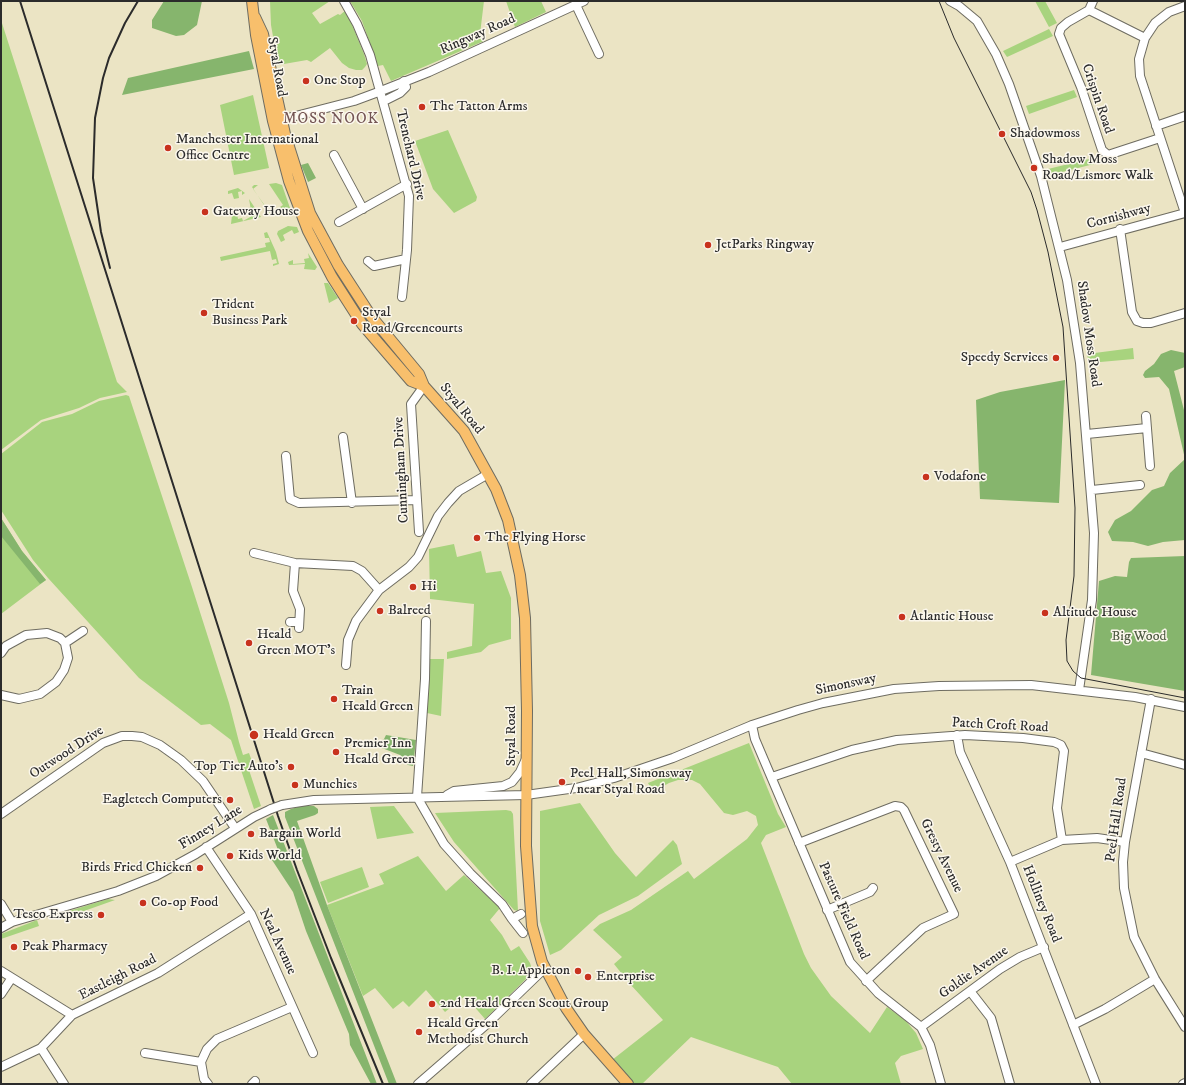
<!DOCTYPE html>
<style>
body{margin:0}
#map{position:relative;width:1186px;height:1085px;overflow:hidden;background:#ebe4c4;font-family:"IM FELL DW Pica",serif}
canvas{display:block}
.frame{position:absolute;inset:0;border:2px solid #2b2b2b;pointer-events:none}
</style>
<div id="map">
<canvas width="1186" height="1085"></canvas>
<div class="frame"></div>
</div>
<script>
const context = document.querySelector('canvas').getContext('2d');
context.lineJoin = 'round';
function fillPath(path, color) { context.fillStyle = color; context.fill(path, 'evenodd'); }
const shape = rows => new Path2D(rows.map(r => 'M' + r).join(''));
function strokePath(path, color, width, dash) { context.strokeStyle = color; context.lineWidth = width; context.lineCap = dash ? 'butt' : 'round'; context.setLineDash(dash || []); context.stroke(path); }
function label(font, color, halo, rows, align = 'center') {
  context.font = font + ' "IM FELL DW Pica",serif'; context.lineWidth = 3; context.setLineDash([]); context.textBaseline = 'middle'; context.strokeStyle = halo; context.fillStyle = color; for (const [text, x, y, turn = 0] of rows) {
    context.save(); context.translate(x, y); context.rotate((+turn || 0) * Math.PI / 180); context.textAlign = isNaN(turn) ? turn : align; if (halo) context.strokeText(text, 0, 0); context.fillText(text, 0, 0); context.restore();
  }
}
fillPath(shape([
 [270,1,330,1,312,13,320,24,338,14,340,15,346,10,364,54,367,64,365,67,362,70,356,70,349,68,342,63,330,48,311,62,307,60,278,65,271,25],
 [350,1,484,1,480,34,484,41,391,81,383,65,378,66,362,21],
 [506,1,541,1,546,12,515,27],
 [1035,1,1045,1,1057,23,1049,27],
 [1,20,117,382,127,392,100,398,79,408,41,420,1,450],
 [1049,29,1053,36,1007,57,1003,51],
 [1074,90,1077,97,1029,114,1026,106],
 [253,95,269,168,234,175,220,105],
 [448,130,477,197,476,201,454,213,433,189,415,141],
 [1097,157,1098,163,1050,175,1048,169],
 [276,183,282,185,290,208,284,214,276,216,270,214,252,187,254,185,258,185,253,189,271,214,275,211,278,215,283,211,280,207,283,205,269,184],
 [238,188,245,193,242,195,242,191,238,192,239,198,234,199,232,193,228,194,228,191],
 [249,199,261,217,231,224,232,215,237,214,238,219,242,218,243,221,252,216],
 [288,226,297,227,299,232,294,234,292,230,283,235,285,240,281,242,277,234,278,231],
 [267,232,276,252,279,264,273,266,273,264,277,263,276,259,272,260,270,251,221,261,220,257,266,247,265,243,270,242,269,238,265,238,264,233],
 [308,253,317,267,315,270,304,269,305,264,289,265,288,262,293,260,293,264,305,263,304,259,309,258],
 [324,283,328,283,338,298,329,303],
 [1133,348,1134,359,1089,363,1087,354],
 [126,395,129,396,192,587,229,703,239,742,243,755,249,753,254,767,249,770,261,806,254,809,231,740,210,724,201,725,139,678,48,578,33,560,1,510,1,454,42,422,72,414,99,401],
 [1,518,22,551,46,580,1,614],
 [454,544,457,557,481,551,486,573,501,571,511,598,511,639,489,645,481,652,447,659,447,652,472,646,474,604,430,599,429,549],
 [428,659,444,659,441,716,427,713],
 [749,743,778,814,786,827,766,835,761,843,804,954,811,968,831,996,870,1033,887,1007,905,1020,916,1033,923,1049,901,1056,895,1063,901,1084,792,1084,778,1067,691,1037,642,1084,634,1084,612,1060,663,1020,630,984,614,964,622,957,593,930,600,924,631,910,688,871,694,879,747,839,758,825,756,816,747,811,733,815,724,813,700,784,692,780,678,780,669,783,653,792,648,783],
 [580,803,615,853,636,877,673,840,677,845,682,864,638,896,599,915,561,950,550,955,540,921,540,811],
 [394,806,414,833,377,839,370,807],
 [506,810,511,811,513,814,518,911,514,910,454,842,435,813],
 [418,856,446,891,464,875,500,908,490,920,502,935,511,951,519,946,530,963,533,972,485,1019,465,996,445,1012,426,990,409,1007,403,1001,393,1009,375,988,363,996,327,905,384,884,379,874],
 [362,867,369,887,328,903,320,882],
 [108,899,115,900,70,916,69,911],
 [37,920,39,926,1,939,1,934]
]), '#a8d37e');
fillPath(shape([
 [164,1,202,1,197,25,184,35,176,36,152,28,152,20],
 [249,51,254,69,122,95,128,78],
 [308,163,316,178,308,182,301,165],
 [1171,350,1185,353,1185,367,1174,371,1185,414,1185,540,1163,542,1148,546,1133,542,1112,541,1108,532,1115,520,1131,511,1152,490,1164,486,1170,473,1185,459,1169,389,1159,377,1145,378,1143,375,1145,371,1154,364,1161,354],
 [1065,380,1059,503,980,499,976,400,1000,392],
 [1,518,22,551,46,580,40,584,1,536],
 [1185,556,1185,691,1091,675,1099,581,1115,576,1127,577,1129,562,1131,558],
 [386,735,416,740,413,766,408,765,400,755,382,748,381,745],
 [301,806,314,806,318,809,318,813,315,815,297,821,327,905,397,1084,389,1084,285,817,285,812,291,809],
 [273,815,377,1084,371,1084,350,1045,349,1034,306,931,293,892,272,860,280,855,266,819]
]), '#86b56d');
const minor = shape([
 [344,1,357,24,370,55,409,196,407,250,402,297],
 [950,1,959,6,977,21,996,54,1009,84,1041,176,1067,280,1080,363,1094,533,1092,600,1079,690],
 [1093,1,1089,10,1145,38],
 [576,5,599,54],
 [1089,10,1068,22,1061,28,1059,34,1081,87,1102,150,1108,155,1160,138],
 [384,101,400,93,406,87,404,81],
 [276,121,354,101,381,91,429,72,584,1],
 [1156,126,1185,116],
 [334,155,363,209],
 [1185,213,1140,76,1139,59,1145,38,1155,23,1169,12,1185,6],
 [339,222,407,184],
 [1120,229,1132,312,1137,321,1143,323,1151,323,1185,313],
 [1060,247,1185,213],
 [368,261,374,266,406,259],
 [1146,416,1150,466],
 [1087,434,1147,428],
 [343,437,352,503],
 [286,456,290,499,299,503,417,500],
 [1092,490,1140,485],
 [419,532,411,404,424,386],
 [254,553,295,563,353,566,362,571,379,590],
 [295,563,293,591,300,609,299,628],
 [426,621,425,679,417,797,444,844,470,873,502,904,512,919],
 [290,622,299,622],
 [65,643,83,631],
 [1,653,6,646,26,635,47,633,60,638,65,643,68,658,64,670,56,682,40,694,19,699,1,695],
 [346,665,348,640,356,621,379,590,409,567,418,557,438,516,448,503,459,491,488,474],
 [1151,699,1125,842,1123,862,1124,888,1134,937,1155,979,1185,1027],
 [752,725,755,739,850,962,878,993,921,1027,930,1045,941,1084],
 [957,735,960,752,1010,862,1096,1084],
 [1141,753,1185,765],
 [772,777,852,750,897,740,965,735,1023,738,1054,742,1061,745,1064,751,1057,808,1062,840],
 [447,795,454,791,503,786,512,782,520,772,526,759],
 [282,805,314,800,526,795,576,788,614,778,673,758,752,725,798,710,823,703,894,689,939,686,1031,685,1135,697,1185,707],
 [1,814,103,743,122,736,132,736,142,737,160,745,181,760,203,781,235,828],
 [799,843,895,806,901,807,904,810,954,914,923,928,866,981],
 [206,847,251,914,313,1053],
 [1010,862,1062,840,1097,838,1125,842],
 [1,904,12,922],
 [827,910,870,892,873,888],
 [521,914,512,919,523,933],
 [1,928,12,922,118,891,156,876,196,854,254,817,271,809],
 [1,971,72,1015],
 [970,991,991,1018,1010,1084],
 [1,994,11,979],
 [1073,1025,1105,1009,1155,979],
 [921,1027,1000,969,1020,957,1044,947],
 [41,1048,64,1084],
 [145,1053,201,1062],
 [1,1067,41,1048,72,1015,158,973,251,914],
 [208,1084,204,1079,201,1062,207,1049,217,1039,292,1007],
 [252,1084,255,1081],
 [418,1084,487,1024,545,968],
 [531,1084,584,1034],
 [1183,1084,1185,1083]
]);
const major = shape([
 [252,1,256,35,273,121,289,181,308,231,332,277,362,324,411,381,424,386],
 [255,17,263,34,285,134,310,213,338,265,371,316,419,374,424,386,464,431,496,489,508,520,520,575,525,618,527,711,526,846,532,926,542,962,566,1008,584,1034,628,1084]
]);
strokePath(minor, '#6e6c61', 10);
strokePath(major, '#6e6c61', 12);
strokePath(minor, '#fff', 8);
strokePath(major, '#f8bf6c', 10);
strokePath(shape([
 [939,1,954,38,1031,192,1037,210,1048,252,1063,327,1075,508,1074,576,1066,640,1067,661,1073,671,1081,678,1185,698]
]), '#2b2b2b', 1);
strokePath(shape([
 [20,1,278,816,297,870,331,958,383,1084],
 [110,268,101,232,93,178,95,118,103,78,109,58,125,23,138,1]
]), '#2b2b2b', 2);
const minorBridge = shape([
 [271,809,282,805]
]);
strokePath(minorBridge, '#6e6c61', 10, []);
strokePath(minorBridge, '#fff', 8);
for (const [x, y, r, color] of [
 [306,81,4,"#c8321e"],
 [422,107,4,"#c8321e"],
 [1002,134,4,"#c8321e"],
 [168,148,4,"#c8321e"],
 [1034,168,4,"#c8321e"],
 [205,212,4,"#c8321e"],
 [708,245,4,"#c8321e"],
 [204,313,4,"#c8321e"],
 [354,321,4,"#c8321e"],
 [1056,358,4,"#c8321e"],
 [926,477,4,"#c8321e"],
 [477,538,4,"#c8321e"],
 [413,587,4,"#c8321e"],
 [380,611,4,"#c8321e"],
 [1045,613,4,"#c8321e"],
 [902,617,4,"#c8321e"],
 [249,643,4,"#c8321e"],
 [334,699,4,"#c8321e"],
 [254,735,5,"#c8321e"],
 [336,752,4,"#c8321e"],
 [291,767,4,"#c8321e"],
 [562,782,4,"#c8321e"],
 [295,785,4,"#c8321e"],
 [230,800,4,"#c8321e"],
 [251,834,4,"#c8321e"],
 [230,856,4,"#c8321e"],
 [200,868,4,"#c8321e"],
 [143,903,4,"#c8321e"],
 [101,915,4,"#c8321e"],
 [14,947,4,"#c8321e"],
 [578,971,4,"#c8321e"],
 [588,977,4,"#c8321e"],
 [432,1004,4,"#c8321e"],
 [419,1032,4,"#c8321e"]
]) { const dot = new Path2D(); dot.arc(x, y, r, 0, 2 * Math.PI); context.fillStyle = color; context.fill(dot); strokePath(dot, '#fbf7ec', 1.5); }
label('14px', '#2b2b2b', '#fbf7ec', [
 ["Ringway Road",478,35,-24],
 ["Styal Road",276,67,80],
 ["Crispin Road",1097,99,71],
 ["Trenchard Drive",410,155,77],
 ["Cornishway",1119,217,-15],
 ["Shadow Moss Road",1088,334,82],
 ["Styal Road",461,409,51],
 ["Cunningham Drive",402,470,-93],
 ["Simonsway",846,685,-12],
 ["Patch Croft Road",1000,726,3],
 ["Styal Road",512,736,-90],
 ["Outwood Drive",67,753,-33],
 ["Peel Hall Road",1117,820,-82],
 ["Finney Lane",211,828,-32],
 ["Gresty Avenue",941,856,64],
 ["Holliney Road",1041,904,68],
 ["Pasture Field Road",843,911,66],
 ["Neal Avenue",277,942,65],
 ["Goldie Avenue",974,973,-35],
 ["Eastleigh Road",118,978,-27]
]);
label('14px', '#2b2b2b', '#fbf7ec', [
 ["One Stop",314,81],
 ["The Tatton Arms",430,107],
 ["Shadowmoss",1010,134],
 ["Manchester International",176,140],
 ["Office Centre",176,156],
 ["Shadow Moss",1042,160],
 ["Road/Lismore Walk",1042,176],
 ["Gateway House",213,212],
 ["JetParks Ringway",716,245],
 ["Trident",212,305],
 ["Business Park",212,321],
 ["Styal",362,313],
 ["Road/Greencourts",362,329],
 ["Speedy Services",1048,358,"right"],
 ["Vodafone",934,477],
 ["The Flying Horse",485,538],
 ["Hi",421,587],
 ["Balreed",388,611],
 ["Altitude House",1053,613],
 ["Atlantic House",910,617],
 ["Heald",257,635],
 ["Green MOT's",257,651],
 ["Train",342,691],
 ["Heald Green",342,707],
 ["Heald Green",263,735],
 ["Premier Inn",344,744],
 ["Heald Green",344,760],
 ["Top Tier Auto's",283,767,"right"],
 ["Peel Hall, Simonsway",570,774],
 ["/ near Styal Road",570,790],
 ["Munchies",303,785],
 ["Eagletech Computers",222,800,"right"],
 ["Bargain World",259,834],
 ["Kids World",238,856],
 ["Birds Fried Chicken",192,868,"right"],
 ["Co-op Food",151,903],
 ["Tesco Express",93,915,"right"],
 ["Peak Pharmacy",22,947],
 ["B. I. Appleton",570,971,"right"],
 ["Enterprise",596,977],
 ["2nd Heald Green Scout Group",440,1004],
 ["Heald Green",427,1024],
 ["Methodist Church",427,1040]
], 'left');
label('14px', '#505d44', '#fbf7ec', [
 ["Big Wood",1139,637]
]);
context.letterSpacing = '1px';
label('15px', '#745554', '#fbf7ec', [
 ["MOSS NOOK",331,120]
]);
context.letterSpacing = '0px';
</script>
